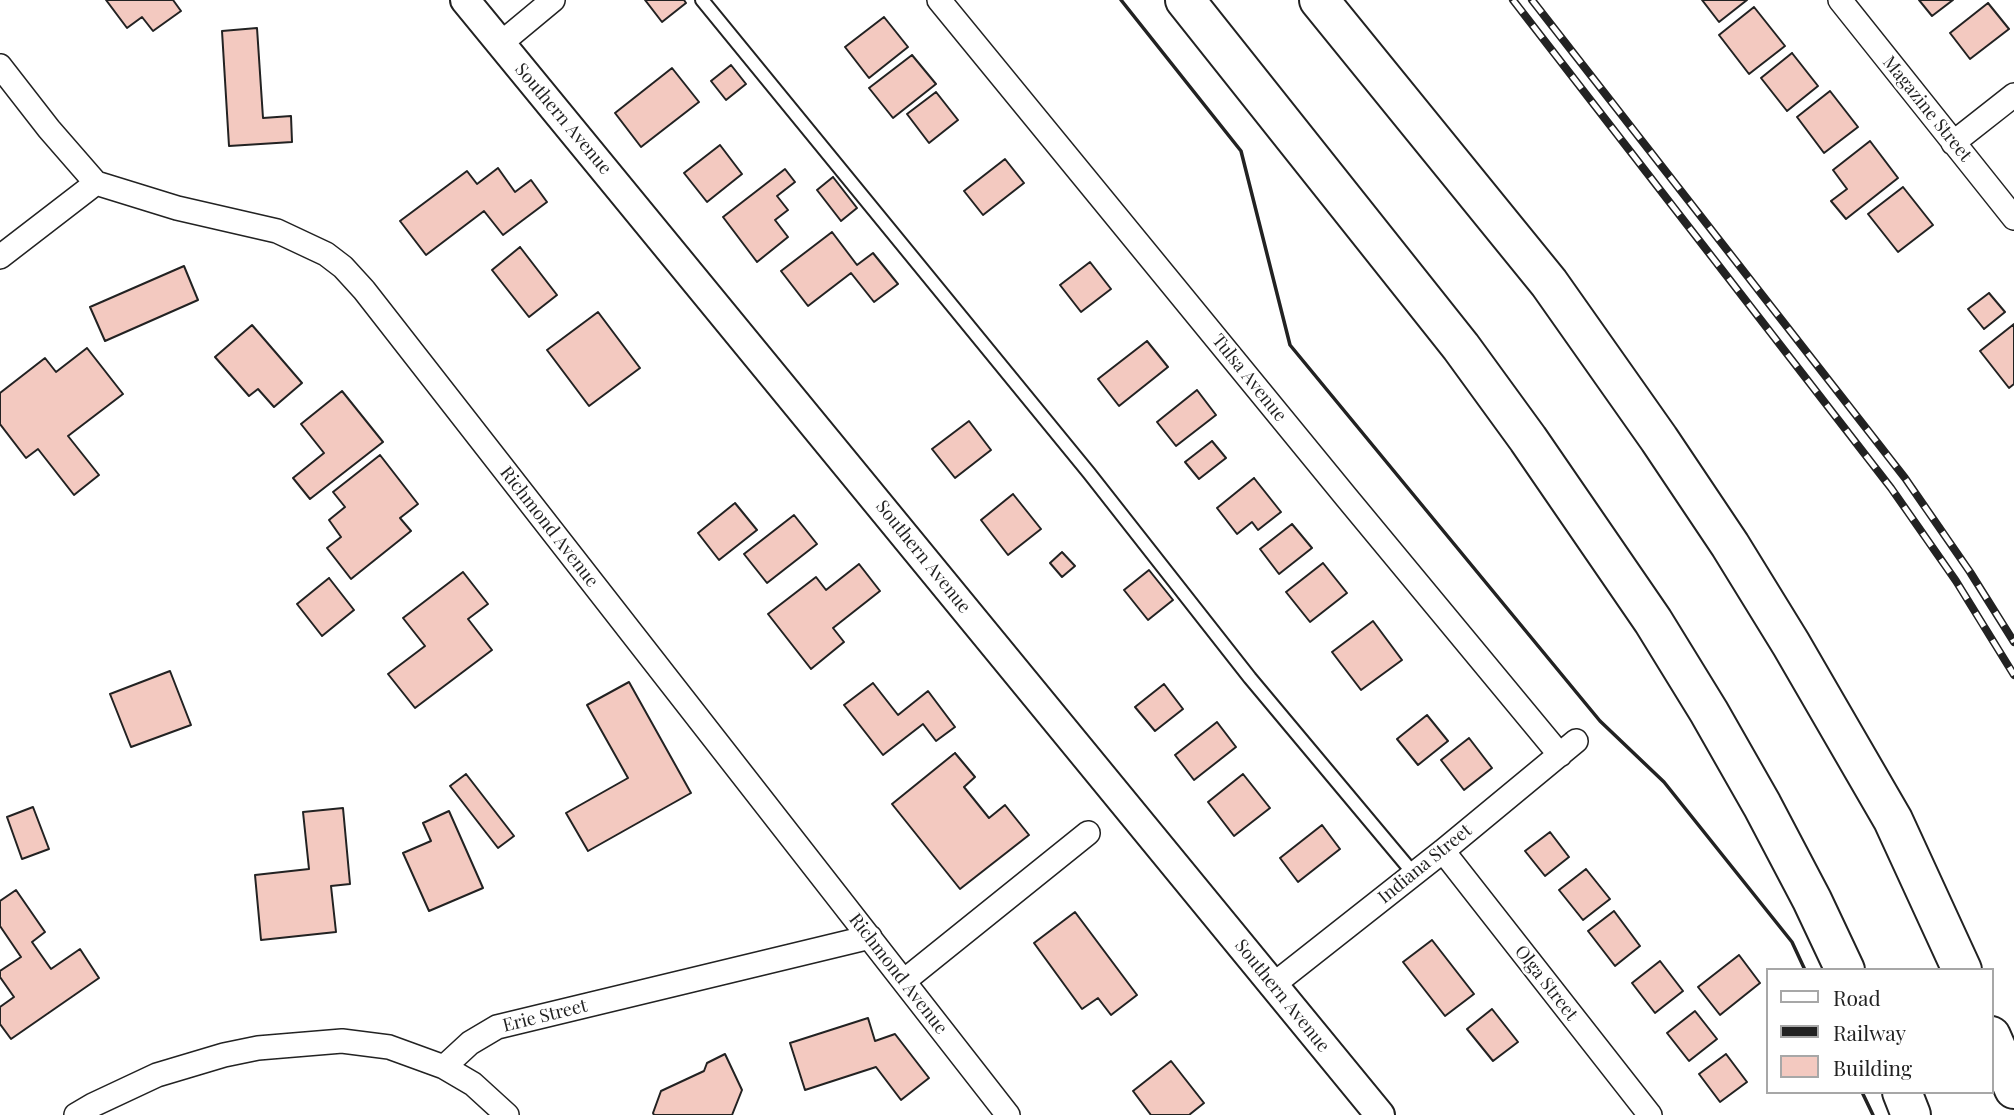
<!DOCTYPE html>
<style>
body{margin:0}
#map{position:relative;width:2014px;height:1115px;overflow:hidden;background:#fff;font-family:"Playfair Display",serif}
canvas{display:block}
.legend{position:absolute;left:1766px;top:968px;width:228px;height:126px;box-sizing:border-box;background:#fff;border:2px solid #a7a7a7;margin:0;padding:9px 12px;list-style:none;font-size:21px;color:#222}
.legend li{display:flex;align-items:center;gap:14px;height:35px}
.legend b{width:35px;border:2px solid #a7a7a7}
</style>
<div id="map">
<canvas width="2014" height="1115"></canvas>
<ul class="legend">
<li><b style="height:9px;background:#fff"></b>Road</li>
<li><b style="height:9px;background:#222"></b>Railway</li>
<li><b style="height:19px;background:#f3c9c0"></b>Building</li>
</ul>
</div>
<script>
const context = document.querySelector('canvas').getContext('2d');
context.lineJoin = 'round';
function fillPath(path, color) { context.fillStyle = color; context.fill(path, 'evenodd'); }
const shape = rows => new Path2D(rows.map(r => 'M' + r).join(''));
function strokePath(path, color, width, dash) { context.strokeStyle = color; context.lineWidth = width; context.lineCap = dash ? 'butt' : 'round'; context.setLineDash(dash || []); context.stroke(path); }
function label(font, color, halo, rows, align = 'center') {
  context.font = font + ' "Playfair Display",serif'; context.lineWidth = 5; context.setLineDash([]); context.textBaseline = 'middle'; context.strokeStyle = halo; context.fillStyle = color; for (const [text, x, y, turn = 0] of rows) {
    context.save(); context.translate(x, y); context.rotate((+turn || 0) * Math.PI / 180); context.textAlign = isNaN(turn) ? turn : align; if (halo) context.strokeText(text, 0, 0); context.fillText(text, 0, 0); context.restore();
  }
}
const building = shape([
 [106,0,173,0,181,11,153,31,142,17,127,28,106,0],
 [645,0,684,0,686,3,662,22,645,0],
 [1702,0,1747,0,1719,22,1702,0],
 [1919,0,1953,0,1932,16,1919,0],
 [1988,3,2009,29,1970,59,1950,33,1988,3],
 [1754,7,1785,46,1749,74,1719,35,1754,7],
 [884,17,908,47,869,78,845,47,884,17],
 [257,28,263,118,291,116,292,142,229,146,222,31,257,28],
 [1792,53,1818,86,1787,111,1761,78,1792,53],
 [912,55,936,84,893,118,869,88,912,55],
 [731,65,746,84,726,100,711,81,731,65],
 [672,68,699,102,641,147,615,113,672,68],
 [1830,91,1858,127,1824,153,1797,117,1830,91],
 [936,92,958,120,929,143,907,114,936,92],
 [1870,141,1898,178,1846,219,1831,201,1847,189,1833,170,1870,141],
 [720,145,742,174,707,202,684,173,720,145],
 [1005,159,1024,183,983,215,964,191,1005,159],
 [498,168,515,192,531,180,547,202,503,235,484,211,426,255,400,221,467,171,477,184,498,168],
 [785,169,795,182,777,196,788,210,775,220,788,237,757,262,723,217,785,169],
 [833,177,857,208,841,221,817,190,833,177],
 [1903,187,1933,225,1898,252,1868,214,1903,187],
 [832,232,857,265,873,253,898,284,874,302,851,273,808,306,781,271,832,232],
 [520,247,557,295,529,317,492,270,520,247],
 [1090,262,1111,289,1081,312,1060,285,1090,262],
 [184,266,198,300,105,341,90,307,184,266],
 [1989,293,2005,312,1984,329,1968,309,1989,293],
 [598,312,640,368,589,406,547,350,598,312],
 [2014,324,2014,384,2009,388,1980,351,2014,324],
 [252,325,302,383,274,407,258,389,249,396,215,357,252,325],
 [1147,341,1168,367,1119,406,1098,379,1147,341],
 [87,348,123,394,68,436,99,475,74,495,38,449,26,458,0,424,0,393,45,358,56,372,87,348],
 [1197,390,1216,415,1176,446,1157,422,1197,390],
 [342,391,383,442,310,499,293,478,324,453,301,424,342,391],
 [969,421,991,450,955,478,932,449,969,421],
 [1212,441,1226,458,1199,479,1185,462,1212,441],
 [380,455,418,504,400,518,411,531,351,579,327,548,341,537,329,520,345,507,333,492,380,455],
 [1254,478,1281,512,1258,530,1252,522,1237,534,1217,508,1254,478],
 [1013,494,1041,529,1008,555,981,520,1013,494],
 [735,503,757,530,719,560,698,533,735,503],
 [794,515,817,544,767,583,744,554,794,515],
 [1292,524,1312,548,1279,574,1260,549,1292,524],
 [1062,552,1075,566,1062,577,1050,563,1062,552],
 [1323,563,1347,593,1310,622,1286,592,1323,563],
 [859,564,880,591,833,628,844,642,811,669,768,614,816,577,826,590,859,564],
 [1149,570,1173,600,1148,620,1124,590,1149,570],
 [463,572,488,604,468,619,492,650,415,708,388,674,425,646,403,618,463,572],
 [329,578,354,610,322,636,297,604,329,578],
 [1373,621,1402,660,1361,690,1332,652,1373,621],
 [170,671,191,725,131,747,110,694,170,671],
 [629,682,691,793,588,851,566,813,628,778,587,705,629,682],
 [873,683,898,715,928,691,955,727,936,741,923,724,883,755,844,705,873,683],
 [1164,684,1183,709,1155,731,1135,707,1164,684],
 [1427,715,1448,741,1418,765,1397,739,1427,715],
 [1217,722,1236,747,1194,780,1175,755,1217,722],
 [1469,738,1492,768,1464,790,1441,760,1469,738],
 [955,753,975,777,964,787,989,818,1005,805,1029,835,960,889,892,804,955,753],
 [466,774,514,836,498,848,450,786,466,774],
 [1243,774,1270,808,1234,836,1208,802,1243,774],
 [33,807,49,849,22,859,7,817,33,807],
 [343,808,350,884,331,886,336,932,261,940,255,875,309,869,303,812,343,808],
 [449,811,483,888,429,911,403,853,431,841,423,823,449,811],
 [1322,825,1340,849,1298,882,1280,858,1322,825],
 [1550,832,1569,857,1545,876,1525,851,1550,832],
 [1586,869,1610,899,1583,920,1559,890,1586,869],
 [16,890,45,932,32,942,51,969,80,949,99,978,11,1039,0,1024,0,1007,14,997,0,977,0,971,21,957,0,926,0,901,16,890],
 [1614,911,1640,946,1615,966,1588,931,1614,911],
 [1075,912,1137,995,1111,1015,1098,998,1082,1009,1034,943,1075,912],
 [1432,940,1474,994,1445,1016,1403,962,1432,940],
 [1739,955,1760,983,1720,1015,1698,987,1739,955],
 [1660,961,1683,991,1655,1013,1632,983,1660,961],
 [1492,1009,1518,1042,1493,1061,1467,1029,1492,1009],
 [1695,1011,1717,1039,1689,1061,1667,1033,1695,1011],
 [868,1018,875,1041,895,1034,929,1078,901,1100,876,1067,805,1090,790,1043,868,1018],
 [725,1054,742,1090,732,1115,654,1115,653,1113,661,1091,704,1071,707,1063,725,1054],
 [1726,1054,1747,1082,1720,1102,1699,1074,1726,1054],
 [1171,1061,1204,1103,1189,1115,1151,1115,1133,1091,1171,1061]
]);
fillPath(building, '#f3c9c0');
strokePath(building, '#222', 2);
const service = shape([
 [702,0,1089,473,1250,678,1414,874]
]);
const minor = shape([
 [939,0,1347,498,1560,755],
 [1840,0,2014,218],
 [500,44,553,0],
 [0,66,49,129,96,183,177,208,277,231,326,254,343,267,364,290,1008,1115],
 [1953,143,2014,95],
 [0,257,96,183],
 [1443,851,1650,1115],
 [904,981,1088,833],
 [1273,985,1443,851,1576,741],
 [444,1067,470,1043,497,1027,870,937],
 [76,1115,93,1105,157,1075,224,1055,258,1048,342,1041,389,1047,444,1067,473,1084,507,1115]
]);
const tertiary = shape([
 [465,0,1380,1115]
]);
const motorway = shape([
 [1185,0,1461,347,1528,439,1653,621,1709,712,1762,805,1812,900,1845,970],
 [1319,0,1549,283,1659,439,1730,545,1791,644,1893,820,1962,970],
 [1991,1036,2014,1089],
 [1902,1092,1911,1115]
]);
strokePath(service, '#222', 16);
strokePath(minor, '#222', 26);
strokePath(tertiary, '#222', 32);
strokePath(motorway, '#222', 42);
strokePath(service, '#fff', 12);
strokePath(minor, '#fff', 23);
strokePath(tertiary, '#fff', 28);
strokePath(motorway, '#fff', 38);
const rail = shape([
 [1513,0,1891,488,1956,581,2014,675],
 [1532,0,1905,478,1970,572,2014,642]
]);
strokePath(rail, '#222', 8);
strokePath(rail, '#fff', 5, [16]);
strokePath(shape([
 [1121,0,1241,151,1290,345,1600,721,1664,782,1792,942,1805,970],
 [1862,1092,1873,1115]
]), '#222', 3.5);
label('18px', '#222', '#fff', [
 ["Magazine Street",1927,109,51],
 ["Southern Avenue",563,119,50],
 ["Tulsa Avenue",1249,378,51],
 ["Richmond Avenue",549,527,52],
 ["Southern Avenue",923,557,51],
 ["Indiana Street",1425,864,-39],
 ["Richmond Avenue",898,974,52],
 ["Olga Street",1546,983,52],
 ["Southern Avenue",1282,996,51],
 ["Erie Street",545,1016,-14]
]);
</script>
